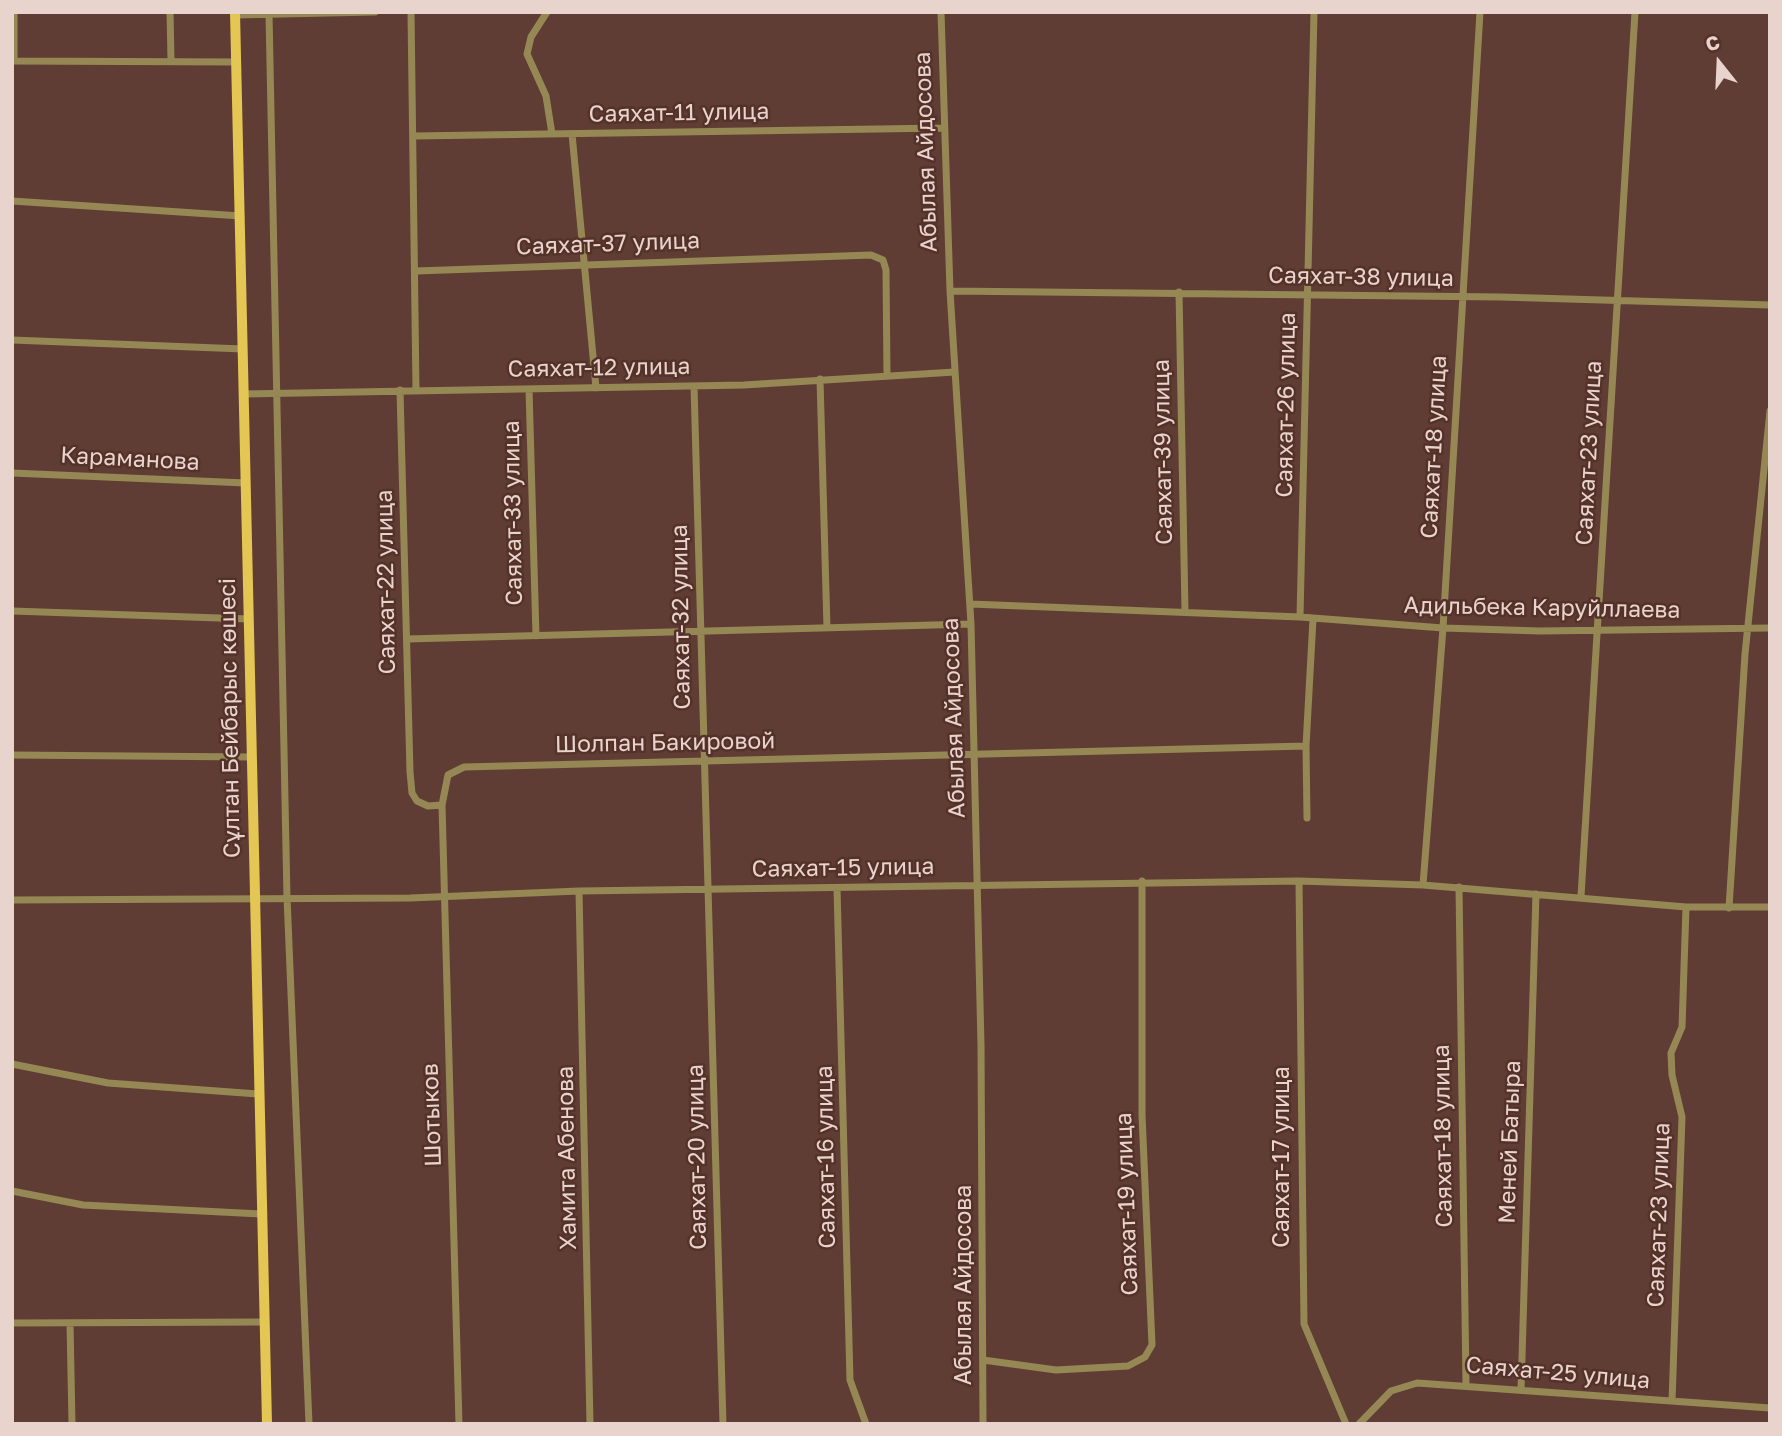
<!DOCTYPE html>
<meta charset="utf-8">
<style>
body{margin:0}
#map{position:relative;width:1782px;height:1436px;overflow:hidden;background:#603d34;font-family:"Golos Text",sans-serif}
canvas{display:block}
.frame{position:absolute;inset:0;border:14px solid #e9d3cd;pointer-events:none}
.north{position:absolute;left:1684px;top:28px;width:70px;height:70px;-webkit-text-stroke:5px #543229;paint-order:stroke;rotate:342deg;font-size:19px;font-weight:700;line-height:28px;text-align:center;color:#e9d3cd}
.north::after{content:'';display:block;margin:auto;width:24px;height:32px;background:#e9d3cd;clip-path:polygon(50% 0,100% 100%,50% 72%,0 100%)}
</style>
<div id="map">
<canvas width="1782" height="1436"></canvas>
<div class="frame"></div>
<div class="north">С</div>
</div>
<script>
const context = document.querySelector('canvas').getContext('2d');
context.lineJoin = 'round';
const shape = rows => new Path2D(rows.map(r => 'M' + r).join(''));
function strokePath(path, color, width, dash) { context.strokeStyle = color; context.lineWidth = width; context.lineCap = dash ? 'butt' : 'round'; context.setLineDash(dash || []); context.stroke(path); }
function label(font, color, halo, rows, align = 'center') {
  context.font = font + ' "Golos Text",sans-serif'; context.lineWidth = 5; context.setLineDash([]); context.textBaseline = 'middle'; context.strokeStyle = halo; context.fillStyle = color; for (const [text, x, y, turn = 0] of rows) {
    context.save(); context.translate(x, y); context.rotate((+turn || 0) * Math.PI / 180); context.textAlign = isNaN(turn) ? turn : align; if (halo) context.strokeText(text, 0, 0); context.fillText(text, 0, 0); context.restore();
  }
}
strokePath(shape([
 [14,12,14,61],
 [170,12,171,60],
 [411,12,416,390],
 [547,12,531,37,527,54,546,96,552,134],
 [941,12,950,291,971,624,981,1045,983,1424],
 [1314,12,1300,617,1443,628,1540,631,1770,628],
 [269,14,287,897,309,1424],
 [235,15,375,12],
 [12,61,237,62],
 [572,134,596,388],
 [414,136,944,128],
 [12,201,241,216],
 [416,271,871,255,883,260,886,270,887,376],
 [950,291,1501,297,1770,305],
 [1179,292,1185,611],
 [12,340,243,349],
 [820,379,827,628],
 [694,386,723,1424],
 [529,389,536,636],
 [400,390,410,772,412,793,417,801,428,806,442,805,448,775,464,767,1306,746],
 [244,394,744,385,955,372],
 [12,473,246,483],
 [970,604,1300,617],
 [12,611,249,619],
 [407,639,971,624],
 [12,755,251,757],
 [442,805,459,1424],
 [1307,818,1306,746,1313,619],
 [1299,881,1304,1324,1346,1424],
 [1423,885,1443,628,1480,12],
 [1459,887,1466,1385],
 [837,888,850,1380,866,1424],
 [579,891,590,1424],
 [1581,896,1635,12],
 [12,900,410,898,579,891,1299,881,1423,885,1686,907,1770,907],
 [1729,908,1745,654,1770,411],
 [12,1064,108,1083,258,1094],
 [12,1191,83,1205,261,1214],
 [12,1323,263,1322],
 [70,1323,72,1424],
 [983,1360,1056,1370,1128,1366,1145,1357,1152,1345,1142,1115,1142,881],
 [1521,1390,1536,894],
 [1672,1401,1682,1117,1672,1075,1671,1053,1682,1027,1686,907],
 [1359,1424,1391,1391,1417,1383,1770,1408]
]), '#968854', 7);
strokePath(shape([
 [235,12,267,1424]
]), '#e3c653', 10);
label('23px', '#e9d3cd', '#543229', [
 ["Саяхат-11 улица",679,113,-1],
 ["Абылая Айдосова",926,152,-92],
 ["Саяхат-37 улица",608,244,-2],
 ["Саяхат-38 улица",1361,277,1],
 ["Саяхат-12 улица",599,368,-1],
 ["Саяхат-26 улица",1286,405,-89],
 ["Саяхат-18 улица",1434,447,-87],
 ["Саяхат-39 улица",1163,452,-91],
 ["Саяхат-23 улица",1589,453,-87],
 ["Караманова",130,459,3],
 ["Саяхат-33 улица",513,513,-91],
 ["Саяхат-22 улица",386,582,-91],
 ["Адильбека Каруйллаева",1542,608,1],
 ["Саяхат-32 улица",681,617,-91],
 ["Сұлтан Бейбарыс көшесі",230,718,-91],
 ["Абылая Айдосова",954,718,-92],
 ["Шолпан Бакировой",665,743,-1],
 ["Саяхат-15 улица",843,868,-1],
 ["Шотыков",432,1115,-92],
 ["Саяхат-18 улица",1443,1136,-91],
 ["Меней Батыра",1510,1142,-88],
 ["Саяхат-20 улица",697,1157,-91],
 ["Саяхат-16 улица",826,1157,-91],
 ["Саяхат-17 улица",1282,1157,-90],
 ["Хамита Абенова",567,1158,-91],
 ["Саяхат-19 улица",1127,1204,-92],
 ["Саяхат-23 улица",1659,1215,-88],
 ["Абылая Айдосова",964,1285,-90],
 ["Саяхат-25 улица",1558,1373,5]
]);
</script>
